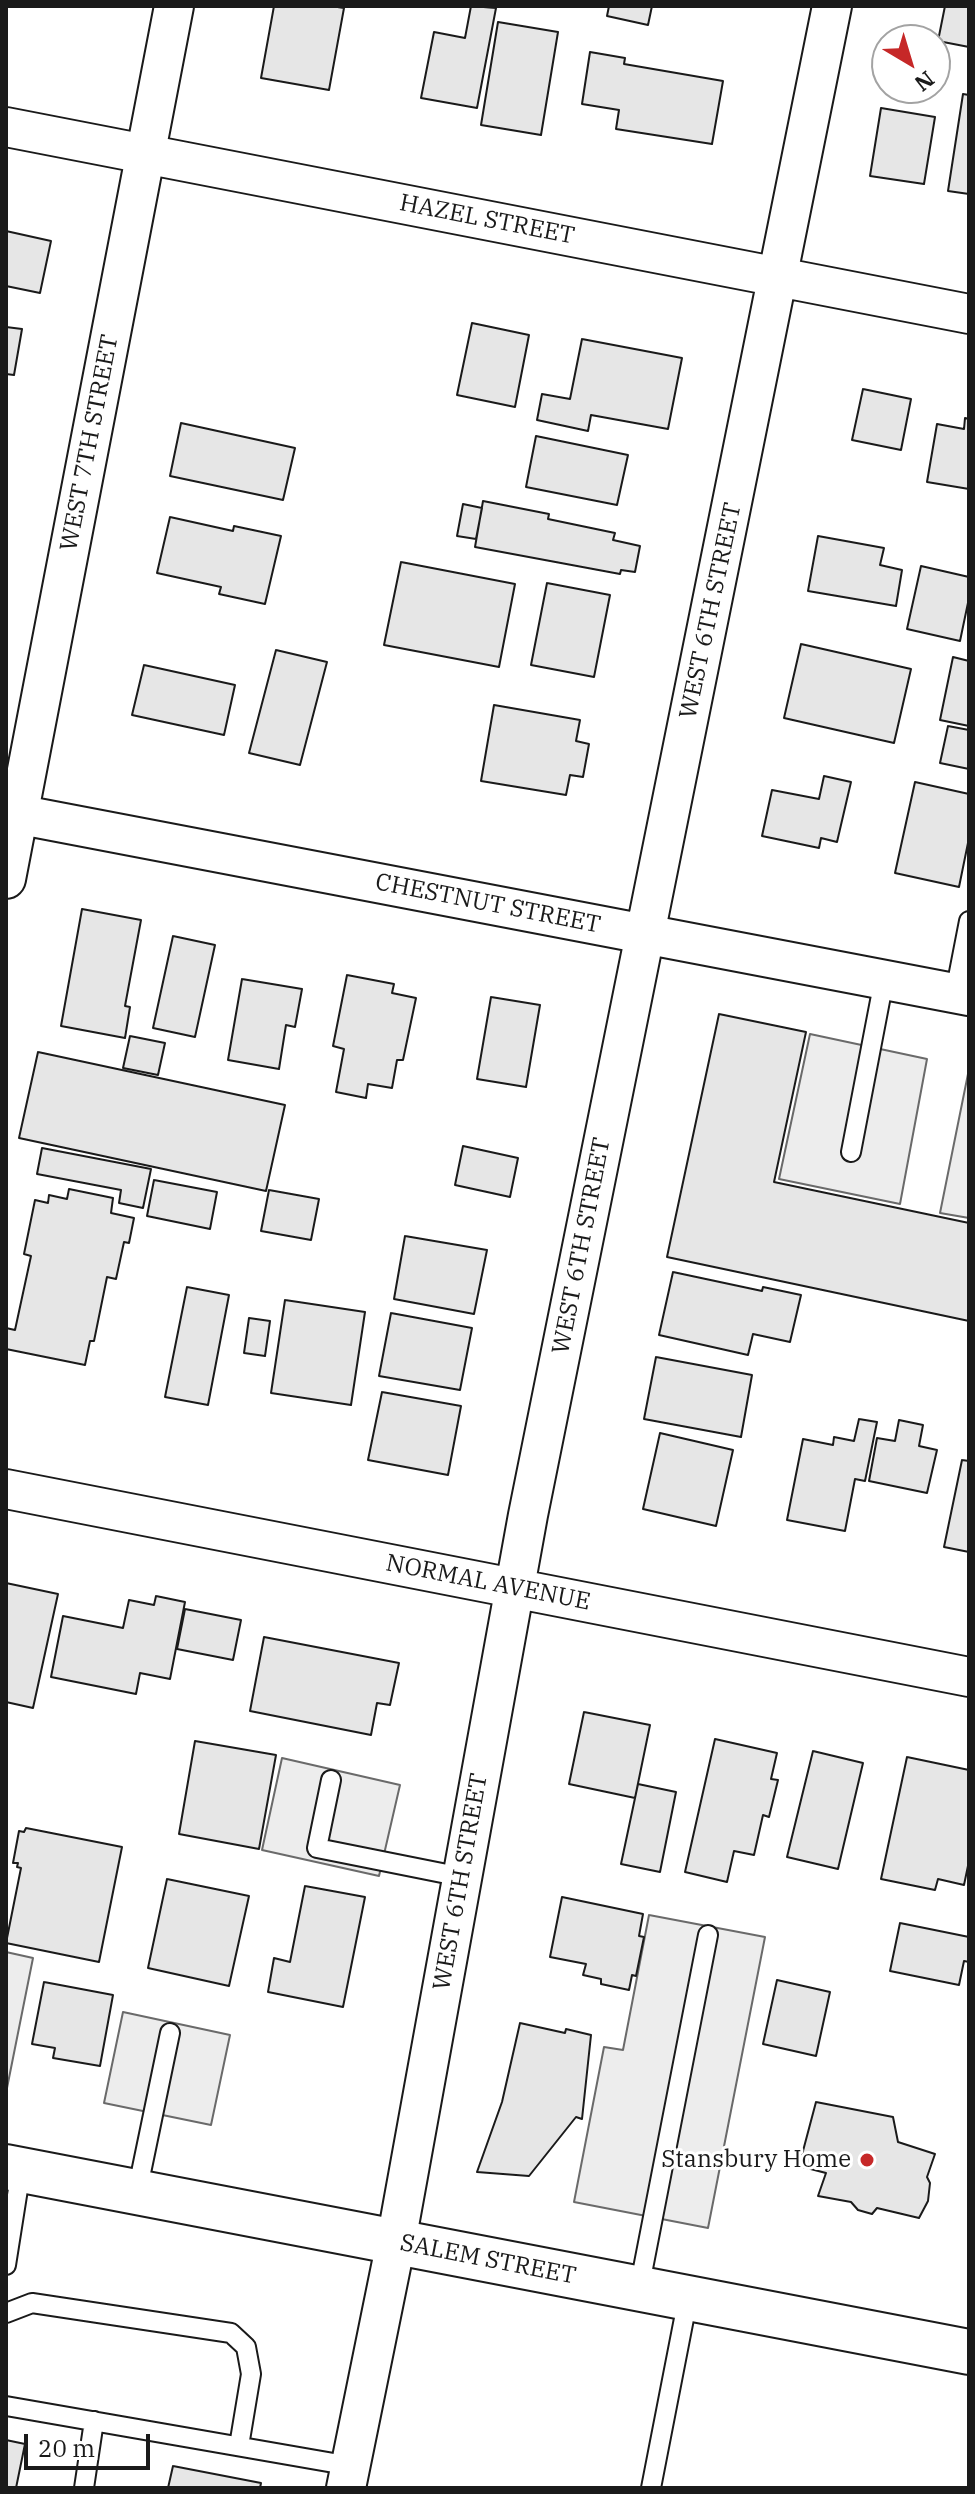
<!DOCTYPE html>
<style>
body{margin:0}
#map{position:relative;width:975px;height:2494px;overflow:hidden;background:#fff;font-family:"IBM Plex Serif",serif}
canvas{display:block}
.frame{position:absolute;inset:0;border:8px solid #1a1a1a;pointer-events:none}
.north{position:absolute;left:871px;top:24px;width:80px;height:80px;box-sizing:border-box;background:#fff;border:2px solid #a3a3a3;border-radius:50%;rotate:142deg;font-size:22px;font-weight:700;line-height:32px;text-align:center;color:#1a1a1a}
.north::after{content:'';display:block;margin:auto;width:28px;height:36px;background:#c62828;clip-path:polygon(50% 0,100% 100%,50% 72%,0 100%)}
.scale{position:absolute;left:24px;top:2434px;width:126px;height:36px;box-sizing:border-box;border:4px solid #1a1a1a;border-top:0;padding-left:10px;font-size:24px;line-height:28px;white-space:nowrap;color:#1a1a1a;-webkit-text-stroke:6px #fff;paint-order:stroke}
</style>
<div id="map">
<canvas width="975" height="2494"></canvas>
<div class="frame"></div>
<div class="north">N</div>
<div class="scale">20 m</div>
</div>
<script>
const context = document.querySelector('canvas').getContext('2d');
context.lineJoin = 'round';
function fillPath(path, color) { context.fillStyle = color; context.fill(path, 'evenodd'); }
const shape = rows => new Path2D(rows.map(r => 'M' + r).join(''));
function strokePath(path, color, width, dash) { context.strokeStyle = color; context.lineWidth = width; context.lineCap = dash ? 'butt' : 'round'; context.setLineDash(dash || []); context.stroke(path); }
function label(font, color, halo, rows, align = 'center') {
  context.font = font + ' "IBM Plex Serif",serif'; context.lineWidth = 6; context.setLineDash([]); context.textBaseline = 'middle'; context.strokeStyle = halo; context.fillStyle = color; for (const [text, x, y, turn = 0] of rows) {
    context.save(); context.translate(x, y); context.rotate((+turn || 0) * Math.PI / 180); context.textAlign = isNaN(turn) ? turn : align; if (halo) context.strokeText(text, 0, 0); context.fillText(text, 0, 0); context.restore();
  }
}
const parking = shape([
 [810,1034,927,1059,900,1204,779,1179,810,1034],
 [969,1069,969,1218,940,1213,969,1069],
 [282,1758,400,1785,379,1876,262,1850,282,1758],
 [649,1915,765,1937,708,2228,574,2202,604,2047,623,2050,649,1915],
 [6,1952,33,1958,6,2093,6,1952],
 [123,2012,230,2035,211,2125,104,2103,123,2012]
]);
fillPath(parking, '#ededed');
strokePath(parking, '#6a6a6a', 2);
const building = shape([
 [274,6,331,6,344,8,329,90,261,78,274,6],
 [471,6,496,8,477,108,421,98,434,32,465,38,471,6],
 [609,6,652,6,648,25,607,16,609,6],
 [945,6,969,6,969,47,938,41,945,6],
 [498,22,558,32,541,135,481,125,498,22],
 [590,52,625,58,624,64,723,81,712,144,616,129,619,110,582,104,590,52],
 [963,94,969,95,969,194,948,191,963,94],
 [881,108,935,117,924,184,870,176,881,108],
 [6,231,51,241,40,293,6,286,6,231],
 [472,323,529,335,515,407,457,395,472,323],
 [6,327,22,329,14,375,6,374,6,327],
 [582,339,682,358,668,429,591,415,588,431,537,420,542,394,570,399,582,339],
 [863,389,911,399,901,450,852,440,863,389],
 [965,418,969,419,969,489,927,482,937,424,964,429,965,418],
 [181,423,295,448,283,500,170,476,181,423],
 [536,436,628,455,617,505,526,487,536,436],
 [483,501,549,514,548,519,615,533,613,540,640,546,635,572,621,570,620,574,475,547,483,501],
 [463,504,482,508,476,539,457,536,463,504],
 [170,517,233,531,234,526,281,536,265,604,219,594,221,587,157,573,170,517],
 [818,536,884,548,880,565,902,570,896,606,808,591,818,536],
 [401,562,515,584,499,667,384,645,401,562],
 [921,566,969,577,969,598,960,641,907,629,921,566],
 [547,583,610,595,594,677,531,665,547,583],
 [801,644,911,669,894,743,784,718,801,644],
 [276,650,327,662,300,765,249,753,276,650],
 [953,657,969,661,969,726,940,720,953,657],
 [144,665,235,685,224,735,132,715,144,665],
 [494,705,580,720,576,741,589,744,583,777,570,775,566,795,481,781,494,705],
 [948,726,969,730,969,769,940,763,948,726],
 [824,776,851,782,837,842,821,838,819,848,762,836,772,790,819,799,824,776],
 [915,782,969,794,969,838,959,887,895,873,915,782],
 [82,909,141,920,125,1006,130,1007,125,1038,61,1026,82,909],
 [173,936,215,945,195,1037,153,1028,173,936],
 [347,975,394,984,392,993,416,998,403,1060,397,1060,392,1088,368,1084,366,1098,336,1092,344,1049,333,1046,347,975],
 [242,979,302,989,295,1027,286,1025,279,1069,228,1060,242,979],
 [491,997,540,1005,526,1087,477,1079,491,997],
 [719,1014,806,1032,774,1182,969,1223,969,1321,667,1257,719,1014],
 [130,1036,165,1043,158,1075,123,1068,130,1036],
 [38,1052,285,1105,266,1191,19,1138,38,1052],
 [463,1146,518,1158,510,1197,455,1185,463,1146],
 [42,1148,151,1169,143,1208,119,1203,121,1190,37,1174,42,1148],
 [154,1180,217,1192,210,1229,147,1216,154,1180],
 [69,1189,113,1198,111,1213,134,1218,129,1243,124,1242,116,1279,107,1277,94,1341,90,1341,85,1365,6,1349,6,1328,15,1330,31,1256,24,1254,35,1200,48,1203,49,1195,67,1199,69,1189],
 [269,1190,319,1199,311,1240,261,1231,269,1190],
 [405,1236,487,1250,474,1314,394,1299,405,1236],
 [673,1272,762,1291,763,1287,801,1295,790,1342,753,1334,748,1355,659,1335,673,1272],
 [187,1287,229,1295,208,1405,165,1397,187,1287],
 [285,1300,365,1312,351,1405,271,1393,285,1300],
 [391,1313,472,1328,460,1390,379,1376,391,1313],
 [249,1318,270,1321,265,1356,244,1353,249,1318],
 [656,1357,752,1375,741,1437,644,1419,656,1357],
 [382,1392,461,1406,448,1475,368,1460,382,1392],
 [859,1419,877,1422,865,1481,855,1479,845,1531,787,1520,803,1439,833,1445,834,1437,854,1441,859,1419],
 [899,1420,923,1425,919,1446,937,1450,927,1493,869,1481,877,1438,895,1441,899,1420],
 [660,1433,733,1450,716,1526,643,1509,660,1433],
 [962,1460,969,1461,969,1552,944,1547,962,1460],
 [6,1583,58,1594,33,1708,6,1702,6,1583],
 [156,1596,185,1602,170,1679,140,1673,136,1694,51,1677,63,1616,123,1628,129,1600,154,1605,156,1596],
 [185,1609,241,1620,233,1660,177,1649,185,1609],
 [264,1637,399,1663,390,1705,377,1703,371,1735,250,1711,264,1637],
 [584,1712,650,1725,635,1798,569,1784,584,1712],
 [715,1739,777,1753,771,1779,778,1780,769,1817,763,1815,754,1855,734,1851,727,1882,685,1872,715,1739],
 [195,1741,276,1755,259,1849,179,1834,195,1741],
 [813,1751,863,1763,838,1869,787,1857,813,1751],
 [907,1757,969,1770,969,1861,964,1885,938,1879,935,1890,881,1879,907,1757],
 [638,1784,676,1792,660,1872,621,1864,638,1784],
 [26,1828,122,1847,99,1962,6,1943,21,1868,17,1867,18,1863,13,1863,19,1831,24,1832,26,1828],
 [167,1879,249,1896,229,1986,148,1968,167,1879],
 [305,1886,365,1897,343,2007,268,1992,274,1958,290,1962,305,1886],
 [562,1897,643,1914,639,1936,644,1937,636,1976,632,1975,629,1990,601,1984,601,1979,583,1975,586,1964,550,1957,562,1897],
 [900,1923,969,1937,969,1962,964,1961,959,1985,890,1971,900,1923],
 [777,1980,830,1992,816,2056,763,2044,777,1980],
 [44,1982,113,1995,100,2066,53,2058,55,2048,32,2044,44,1982],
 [520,2023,565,2033,566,2029,591,2035,582,2119,576,2117,529,2176,477,2172,502,2102,520,2023],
 [816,2102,893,2117,898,2142,935,2154,927,2177,930,2183,928,2201,919,2218,877,2208,872,2214,858,2210,851,2202,818,2196,826,2173,799,2166,816,2102],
 [6,2440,25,2444,16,2488,6,2488,6,2440],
 [173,2466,261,2483,260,2488,168,2488,173,2466]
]);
fillPath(building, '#e6e6e6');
strokePath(building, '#1a1a1a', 2);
const service = shape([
 [955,993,969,921],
 [851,1152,884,980],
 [331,1780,317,1848,462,1877],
 [137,2192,170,2033],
 [6,2265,21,2170],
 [639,2289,708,1935],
 [6,2313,32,2303,231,2333,246,2347,251,2374,239,2446],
 [6,2406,351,2466],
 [84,2488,94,2421],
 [651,2488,688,2298]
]);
const minor = shape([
 [6,127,969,314],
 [6,812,969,996],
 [6,879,174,6],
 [6,1489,969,1677],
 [346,2488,396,2242,528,1515,832,6]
]);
const tertiary = shape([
 [6,2167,969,2352]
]);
strokePath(service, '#1a1a1a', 22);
strokePath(minor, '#1a1a1a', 42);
strokePath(tertiary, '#1a1a1a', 48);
strokePath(service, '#fff', 18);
strokePath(minor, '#fff', 38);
strokePath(tertiary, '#fff', 44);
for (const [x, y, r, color] of [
 [867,2160,8,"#c62828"]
]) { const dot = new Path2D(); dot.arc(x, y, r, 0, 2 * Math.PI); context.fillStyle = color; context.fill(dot); strokePath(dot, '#fff', 3); }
label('24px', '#1a1a1a', '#fff', [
 ["HAZEL STREET",487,220,11],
 ["WEST 7TH STREET",90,443,-79],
 ["WEST 6TH STREET",711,611,-78],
 ["CHESTNUT STREET",488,904,11],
 ["WEST 6TH STREET",582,1246,-79],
 ["NORMAL AVENUE",488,1583,11],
 ["WEST 6TH STREET",461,1882,-80],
 ["SALEM STREET",488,2260,11]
]);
label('24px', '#1a1a1a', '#fff', [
 ["Stansbury Home",851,2160]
], 'right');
</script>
